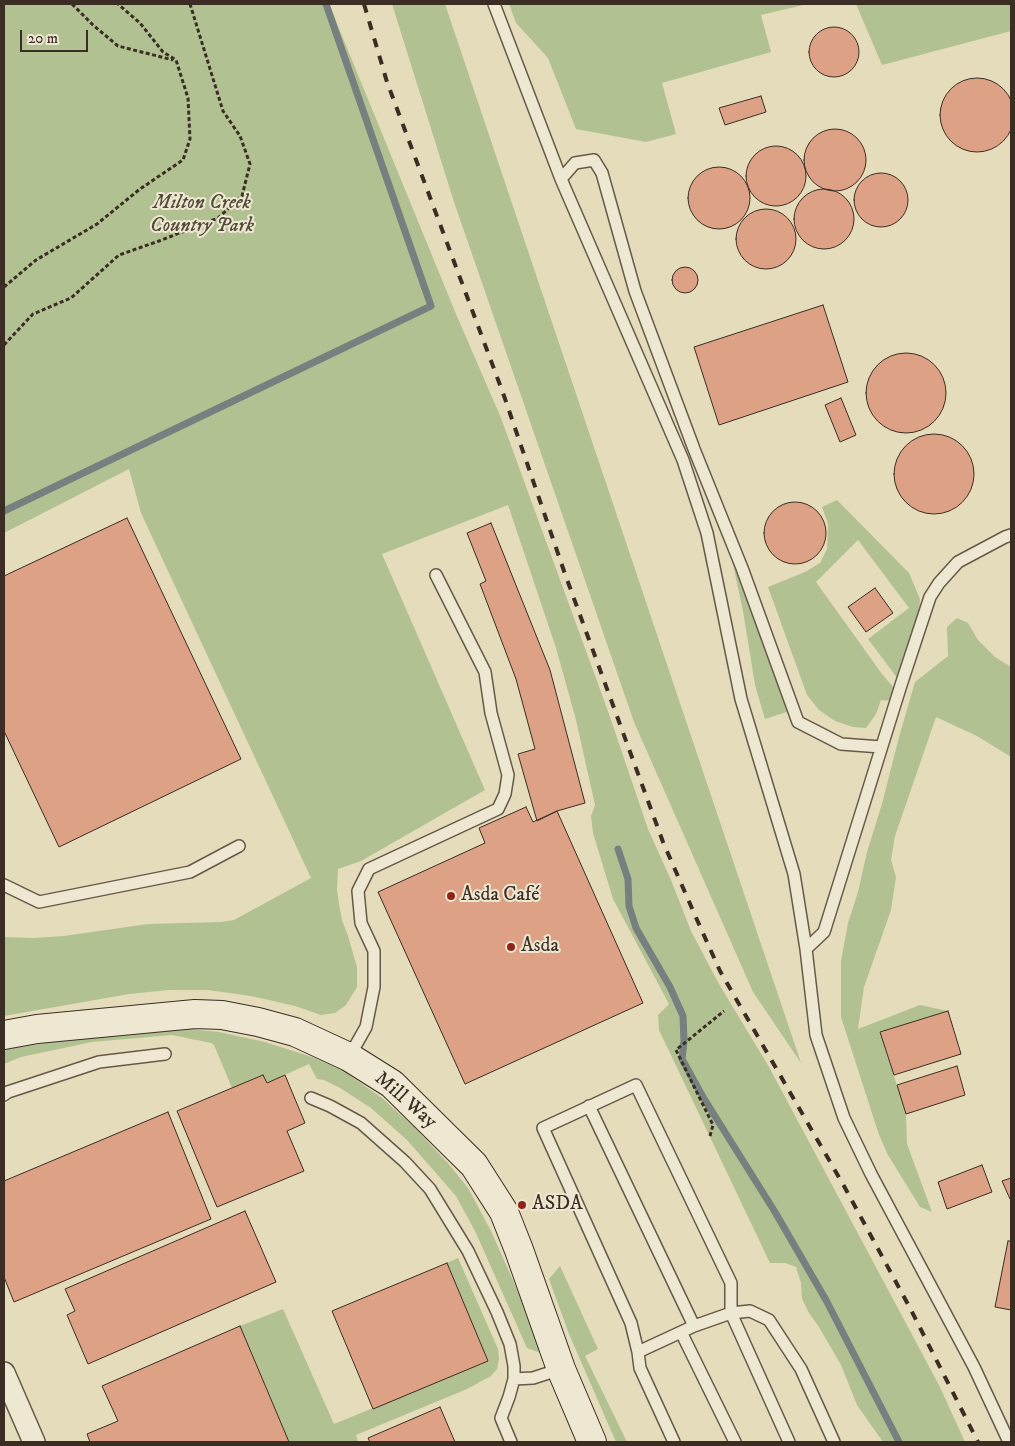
<!DOCTYPE html>
<meta charset="utf-8">
<style>
body{margin:0}
#map{position:relative;width:1015px;height:1446px;overflow:hidden;background:#e5dcbb;font-family:"IM FELL DW Pica",serif}
canvas{display:block}
.frame{position:absolute;inset:0;border:5px solid #3b2d23;pointer-events:none}
.scale{position:absolute;left:20px;top:30px;width:68px;height:22px;box-sizing:border-box;border:2px solid #3b2d23;border-top:0;padding-left:6px;font-size:15px;line-height:18px;white-space:nowrap;color:#3b2d23;-webkit-text-stroke:4px #eee8d3;paint-order:stroke}
</style>
<div id="map">
<canvas width="1015" height="1446"></canvas>
<div class="frame"></div>
<div class="scale">20 m</div>
</div>
<script>
const context = document.querySelector('canvas').getContext('2d');
context.lineJoin = 'round';
function fillPath(path, color) { context.fillStyle = color; context.fill(path, 'evenodd'); }
const shape = rows => new Path2D(rows.map(r => 'M' + r).join(''));
function strokePath(path, color, width, dash) { context.strokeStyle = color; context.lineWidth = width; context.lineCap = dash ? 'butt' : 'round'; context.setLineDash(dash || []); context.stroke(path); }
function label(font, color, halo, rows, align = 'center') {
  context.font = font + ' "IM FELL DW Pica",serif'; context.lineWidth = 4; context.setLineDash([]); context.textBaseline = 'middle'; context.strokeStyle = halo; context.fillStyle = color; for (const [text, x, y, turn = 0] of rows) {
    context.save(); context.translate(x, y); context.rotate((+turn || 0) * Math.PI / 180); context.textAlign = isNaN(turn) ? turn : align; if (halo) context.strokeText(text, 0, 0); context.fillText(text, 0, 0); context.restore();
  }
}
fillPath(shape([
 [4,4,329,4,456,314,501,418,609,714,648,829,671,880,691,931,719,984,769,1067,940,1387,965,1442,883,1442,857,1405,841,1365,819,1327,809,1313,802,1299,801,1283,796,1267,785,1263,770,1263,659,1030,658,1015,669,1004,613,899,593,833,591,816,595,805,576,720,556,648,508,505,382,554,485,790,361,861,338,869,337,890,339,904,342,920,348,936,357,967,357,987,346,1005,335,1013,321,1015,295,1006,251,996,208,990,169,990,129,994,4,1016,4,937,33,938,64,936,148,924,221,922,234,920,311,878,141,513,129,469,4,533],
 [392,4,445,4,801,1063,753,992,634,722,454,202],
 [509,4,808,4,761,15,771,52,662,83,676,134,646,142,576,129,548,58,516,23],
 [856,4,1011,4,1011,31,882,65],
 [721,500,797,702,785,706,787,712,765,719,755,685,743,611,723,518],
 [837,500,909,573,920,599,919,620,901,683,868,639,909,608,858,540,816,582,882,674,894,688,894,696,891,701,881,700,876,714,866,728,853,727,835,721,819,710,807,695,768,587,805,572,820,563,827,549,828,524,822,507],
 [957,618,968,623,978,640,995,657,1011,667,1011,757,977,736,936,717,895,836,891,860,896,877,891,910,864,987,858,1029,920,1005,948,1011,880,1032,906,1114,907,1144,932,1212,920,1207,888,1155,879,1135,841,1017,841,961,848,923,858,892,867,852,882,804,899,737,915,682,948,656,947,627],
 [169,1029,191,1029,219,1032,265,1042,312,1057,342,1070,382,1098,413,1126,447,1162,468,1188,491,1231,546,1355,527,1348,475,1231,456,1196,407,1140,371,1108,340,1088,324,1080,317,1079,309,1064,267,1083,232,1088,214,1045,211,1043,172,1035,92,1042,21,1057,4,1064,4,1050,74,1038],
 [458,1258,498,1349,499,1359,497,1369,491,1376,467,1389,356,1435,358,1442,289,1442,240,1326,283,1309,334,1424,488,1361,447,1263],
 [560,1266,598,1349,585,1356,627,1442,616,1442,569,1334,549,1279]
]), '#b2c192');
strokePath(shape([
 [4,511,431,306,326,4],
 [618,849,628,879,629,906,636,928,670,987,683,1016,684,1041,682,1059,703,1097,775,1212,826,1300,899,1442]
]), '#75807f', 7);
const building = shape([
 '809 52a25 25 0 1 1 50 0a25 25 0 1 1-50 0Z',
 '940 115a37 37 0 1 1 74 0a37 37 0 1 1-74 0Z',
 [761,96,766,112,725,125,719,108,761,96],
 '804 160a31 31 0 1 1 62 0a31 31 0 1 1-62 0Z',
 '746 176a30 30 0 1 1 60 0a30 30 0 1 1-60 0Z',
 '688 198a31 31 0 1 1 62 0a31 31 0 1 1-62 0Z',
 '854 200a27 27 0 1 1 54 0a27 27 0 1 1-54 0Z',
 '794 219a30 30 0 1 1 60 0a30 30 0 1 1-60 0Z',
 '736 239a30 30 0 1 1 60 0a30 30 0 1 1-60 0Z',
 '672 280a13 13 0 1 1 26 0a13 13 0 1 1-26 0Z',
 [823,305,848,382,719,425,694,347,823,305],
 '866 393a40 40 0 1 1 80 0a40 40 0 1 1-80 0Z',
 [841,398,856,435,840,442,825,405,841,398],
 '894 474a40 40 0 1 1 80 0a40 40 0 1 1-80 0Z',
 '764 533a31 31 0 1 1 62 0a31 31 0 1 1-62 0Z',
 [127,518,241,759,59,847,4,731,4,576,127,518],
 [491,523,550,670,585,803,557,811,537,821,518,754,535,749,516,679,480,584,486,581,467,533,491,523],
 [875,588,893,613,866,632,848,607,875,588],
 [526,807,533,822,557,811,643,1003,465,1084,378,892,485,843,479,828,526,807],
 [948,1011,961,1054,894,1075,880,1032,948,1011],
 [957,1066,965,1095,906,1114,897,1085,957,1066],
 [263,1075,267,1083,285,1075,305,1123,287,1131,304,1171,217,1207,177,1111,263,1075],
 [168,1112,211,1219,14,1302,4,1277,4,1181,168,1112],
 [982,1165,992,1192,947,1209,938,1182,982,1165],
 [1011,1178,1011,1198,1010,1199,1002,1181,1011,1178],
 [245,1211,276,1282,88,1364,67,1315,75,1311,65,1289,245,1211],
 [1008,1241,1011,1241,1011,1310,995,1307,1008,1241],
 [447,1263,488,1361,373,1409,332,1311,447,1263],
 [240,1326,289,1442,90,1442,87,1434,118,1421,102,1386,240,1326],
 [440,1407,455,1442,370,1442,368,1438,440,1407]
]);
fillPath(building, '#dda186');
strokePath(building, '#3b2d23', 1);
const lane = shape([
 [494,4,561,179,683,460,707,533,741,699,794,874,806,949,816,1035,844,1118,871,1174,974,1367,1009,1442],
 [561,179,575,163,594,160,602,173,635,291,694,449,742,568,798,722,841,744,881,747],
 [4,885,39,902,190,872,239,846],
 [806,949,824,932,901,685,930,597,939,583,958,562,1005,537,1011,535],
 [349,1057,366,1027,374,987,374,951,361,923,358,891,369,869,498,809,505,794,508,775,491,713,485,672,436,575],
 [4,1095,8,1092,99,1062,165,1054],
 [311,1098,330,1106,361,1123,405,1162,430,1189,468,1251,497,1312,510,1344,514,1366,514,1379,509,1397,501,1418,511,1442],
 [589,1106,694,1326],
 [681,1332,735,1442],
 [638,1352,694,1326,731,1313,750,1311,769,1320,801,1369,834,1442],
 [514,1379,533,1378,561,1369],
 [674,1442,640,1368,638,1352,631,1323,543,1128,636,1085,731,1283,731,1313,789,1442]
]);
const street = shape([
 [4,1373,34,1442]
]);
const secondary = shape([
 [4,1035,37,1029,195,1014,222,1015,258,1022,295,1032,349,1057,392,1084,474,1165,504,1212,519,1250,561,1369,592,1442]
]);
strokePath(lane, '#665949', 14);
strokePath(street, '#665949', 24);
strokePath(secondary, '#3b2d23', 30);
strokePath(shape([
 [72,4,93,25,118,46,173,60],
 [4,287,36,260,97,224,140,189,183,160,190,139,188,98,176,60,163,52,140,23,118,4],
 [4,345,33,314,71,298,119,255,159,241,218,218,242,196,250,164,240,136,223,111,190,4],
 [710,1136,713,1125,676,1050,724,1011]
]), '#3b2d23', 3, [4, 2.5]);
strokePath(lane, '#eee8d3', 11);
strokePath(street, '#eee8d3', 21);
strokePath(secondary, '#eee8d3', 28);
strokePath(shape([
 [364,4,387,82,503,393,565,574,663,842,698,922,720,971,844,1186,910,1308,978,1442]
]), '#3b2d23', 4, [9, 9]);
for (const [x, y, r, color] of [
 [451,896,5,"#8f2418"],
 [511,947,5,"#8f2418"],
 [522,1205,5,"#8f2418"]
]) { const dot = new Path2D(); dot.arc(x, y, r, 0, 2 * Math.PI); context.fillStyle = color; context.fill(dot); strokePath(dot, '#eee8d3', 2); }
label('italic 20px', '#534b39', '#eee8d3', [
 ["Milton Creek",202,204],
 ["Country Park",202,227]
]);
label('20px', '#3b2d23', '#eee8d3', [
 ["Asda Café",461,896],
 ["Asda",521,947],
 ["ASDA",532,1205]
], 'left');
label('20px', '#3b2d23', '#eee8d3', [
 ["Mill Way",405,1101,41]
]);
</script>
